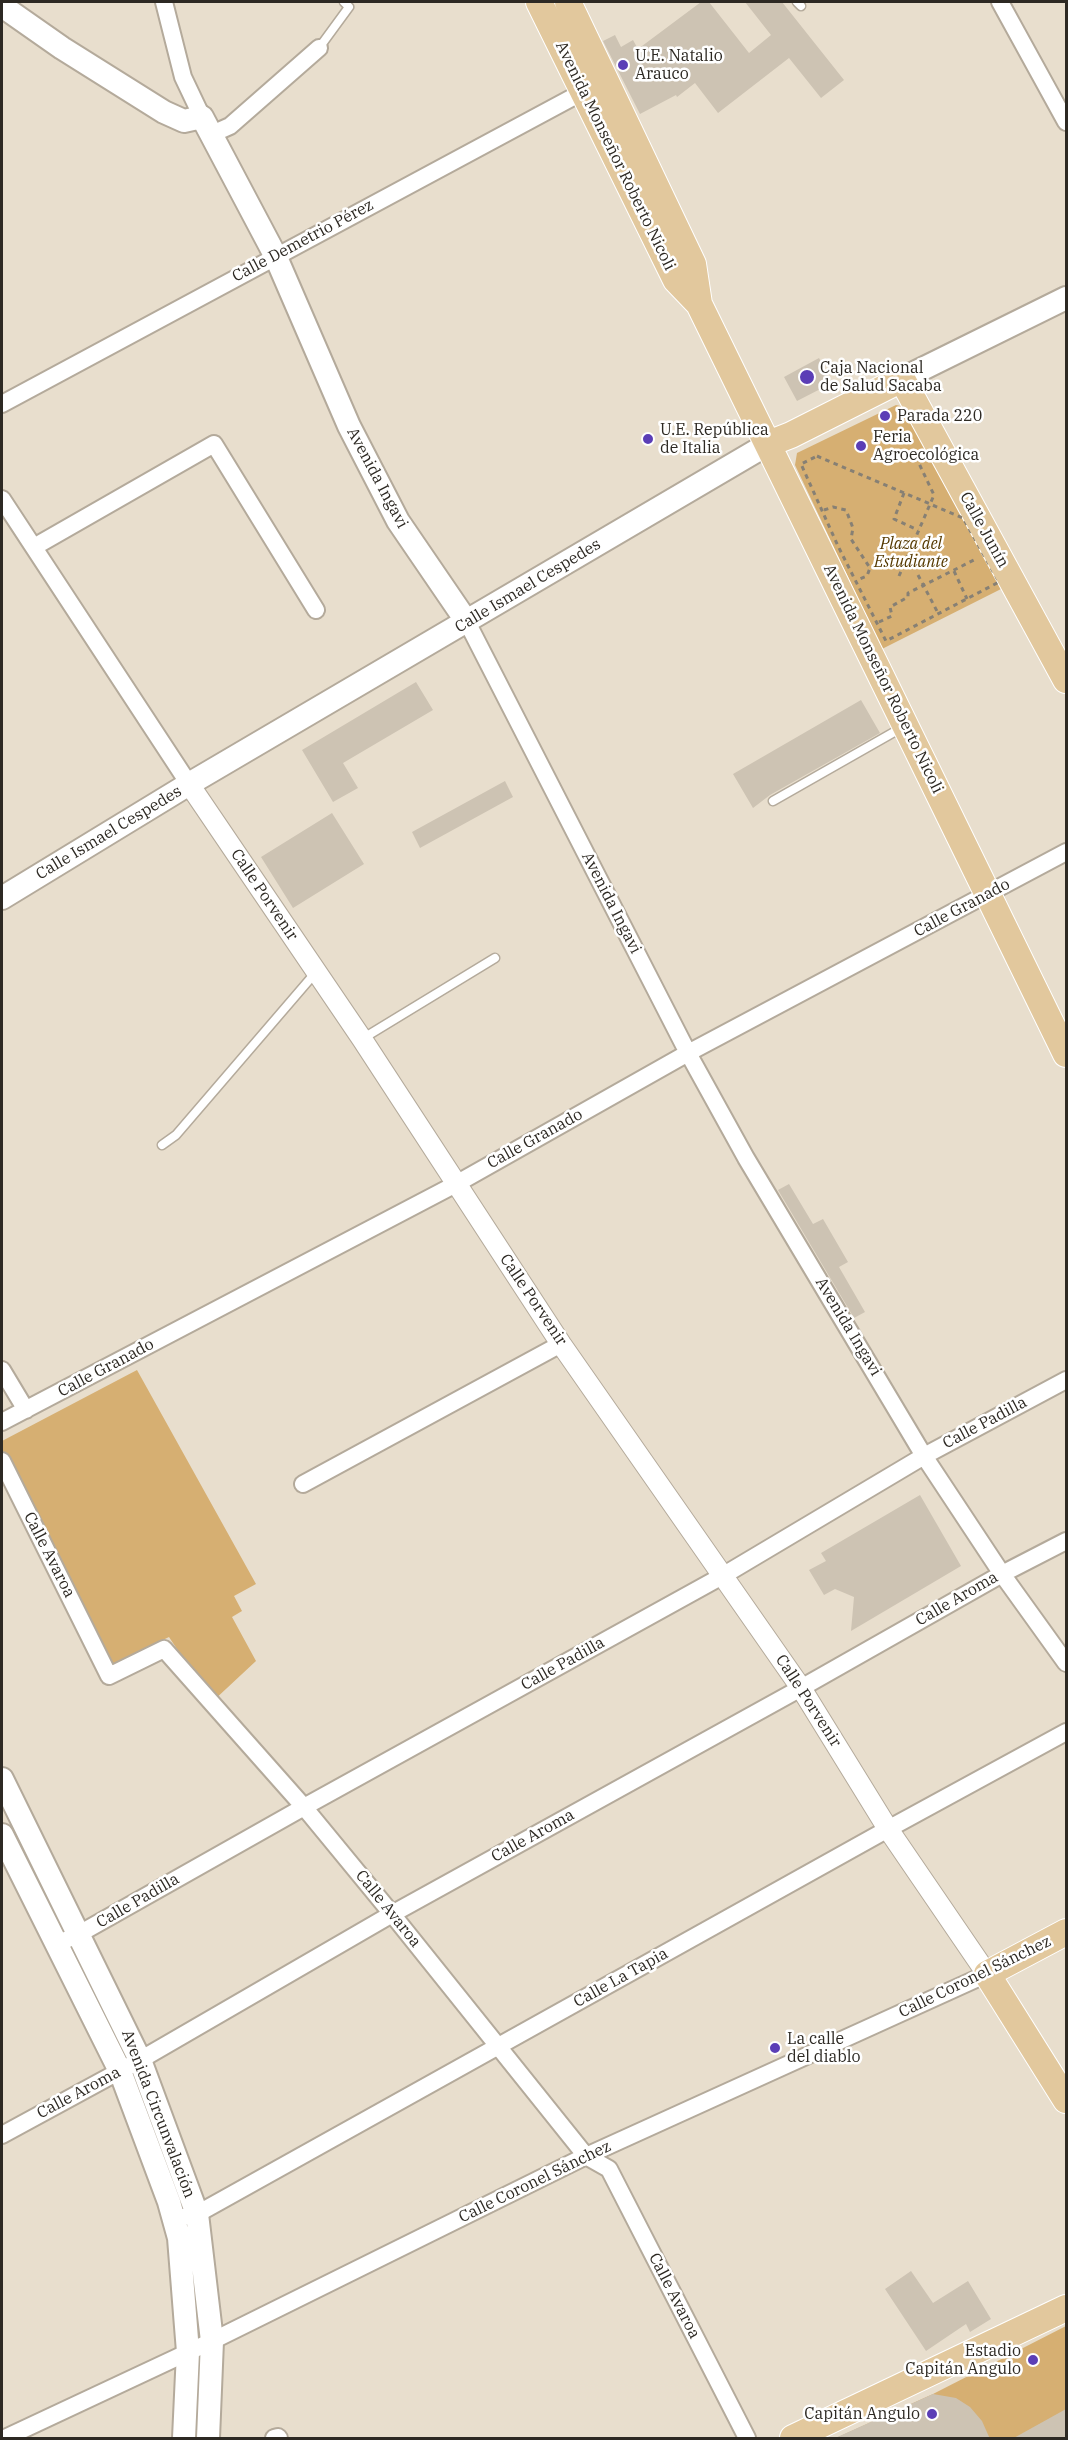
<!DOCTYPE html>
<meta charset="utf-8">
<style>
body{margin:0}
#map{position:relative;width:1068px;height:2440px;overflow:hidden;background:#e8decd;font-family:"IBM Plex Serif",serif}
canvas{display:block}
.frame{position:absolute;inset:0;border:3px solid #2d2923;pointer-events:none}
</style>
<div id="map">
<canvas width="1068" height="2440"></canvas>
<div class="frame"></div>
</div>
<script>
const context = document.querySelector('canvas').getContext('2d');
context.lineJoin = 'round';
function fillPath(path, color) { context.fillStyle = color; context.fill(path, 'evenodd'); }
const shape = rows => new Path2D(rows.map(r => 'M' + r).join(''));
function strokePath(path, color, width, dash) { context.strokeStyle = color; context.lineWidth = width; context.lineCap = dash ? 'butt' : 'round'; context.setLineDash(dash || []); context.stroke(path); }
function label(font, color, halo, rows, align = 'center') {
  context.font = font + ' "IBM Plex Serif",serif'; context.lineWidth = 5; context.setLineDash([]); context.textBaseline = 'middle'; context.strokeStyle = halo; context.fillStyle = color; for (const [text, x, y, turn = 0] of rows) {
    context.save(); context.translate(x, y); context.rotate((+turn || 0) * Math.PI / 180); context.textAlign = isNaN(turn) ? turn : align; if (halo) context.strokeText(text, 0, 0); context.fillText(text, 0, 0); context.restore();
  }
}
fillPath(shape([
 [896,405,905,407,1005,587,882,649,795,465,797,453],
 [137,1370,256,1584,234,1596,242,1611,232,1617,256,1661,212,1702,169,1637,111,1665,2,1450,2,1441],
 [1066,2326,1066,2438,836,2438,933,2394]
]), '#d6af72');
fillPath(shape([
 [701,2,709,2,749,53,771,35,745,2,782,2,844,80,821,98,789,58,718,113,695,83,677,97,676,95,640,114,603,41,615,35,621,47,633,40,638,49],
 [819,358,832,383,797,401,784,377],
 [416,682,433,710,343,763,358,788,333,802,302,750],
 [861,700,880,733,770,795,753,808,733,774],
 [505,781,513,797,420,848,412,832],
 [332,813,364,864,293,908,261,857],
 [789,1184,813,1224,823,1219,848,1262,839,1267,865,1312,854,1318,778,1190],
 [920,1495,961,1566,851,1631,854,1597,835,1589,824,1595,809,1570,826,1561,821,1553],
 [911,2271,933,2303,968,2281,991,2319,970,2332,966,2324,926,2351,885,2289],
 [933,2394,956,2398,970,2407,982,2421,990,2439,833,2439],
 [1066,2409,1066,2439,1012,2439]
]), '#cdc3b3');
const service = shape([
 [797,2,801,6],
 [319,48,349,7,344,2],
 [773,801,903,727],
 [362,1039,495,958],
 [162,1145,176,1135,316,972]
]);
const minor = shape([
 [164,2,183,77,202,117],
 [1000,2,1066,122],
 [212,134,230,126,319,48],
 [2,404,590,88],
 [2,499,189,784],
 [34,547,214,444,316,610],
 [467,622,688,1053,746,1158,924,1456,1002,1574,1066,1663],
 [2,1370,26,1410],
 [2,1422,456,1184,688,1053,1066,852],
 [2,1461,109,1676,164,1649,304,1807,392,1914,586,2156,609,2169,747,2438],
 [303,1484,561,1344],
 [57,1944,79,1934,304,1807,724,1575,924,1456,1066,1380],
 [2,2135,140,2060,392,1914,801,1688,1002,1574,1066,1541],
 [174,2219,197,2214,888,1829,1066,1732],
 [5,2438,212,2341,586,2156,987,1974],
 [274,2438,278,2437,279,2438]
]);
const tertiary = shape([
 [189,784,362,1039,561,1344,801,1688,888,1829,987,1974]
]);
const secondary = shape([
 [2,6,62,48,164,112,184,121,202,117,275,255,349,426,398,521,467,622],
 [902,379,1066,298],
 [2,898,189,784,768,444],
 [2,1779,140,2060,197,2214,212,2341,208,2438],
 [2,1835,120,2071,169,2202,179,2238,188,2352,184,2438]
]);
const primary = shape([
 [539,2,676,280,699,304],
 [568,2,693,264,699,304,1066,1054],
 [768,444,791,435,902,379,1066,680],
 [1066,1932,987,1974,1066,2100],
 [793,2438,1066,2308]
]);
strokePath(service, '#b4aa9b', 11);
strokePath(minor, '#b4aa9b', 20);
strokePath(tertiary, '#b4aa9b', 22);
strokePath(secondary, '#b4aa9b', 26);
strokePath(primary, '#fff', 28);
strokePath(shape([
 [817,456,963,518,999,582,886,641,838,546,801,464,817,456],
 [904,493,894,519,918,530],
 [824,510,833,507,846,510,853,528,851,539,870,568,867,576,857,580],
 [954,571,967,599],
 [918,575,938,613],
 [899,576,934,495,914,453],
 [879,622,892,616,890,607,908,597,908,593,976,559]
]), '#878074', 3, [4.5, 4.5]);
strokePath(service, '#fff', 8);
strokePath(minor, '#fff', 16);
strokePath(tertiary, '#fff', 20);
strokePath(secondary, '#fff', 22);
strokePath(primary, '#e2c89d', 26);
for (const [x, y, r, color] of [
 [623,65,6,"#5b3eb6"],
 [807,377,8,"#5b3eb6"],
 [885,416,6,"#5b3eb6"],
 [648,439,6,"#5b3eb6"],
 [861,446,6,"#5b3eb6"],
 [775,2048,6,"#5b3eb6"],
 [1033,2360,6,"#5b3eb6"],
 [932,2414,6,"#5b3eb6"]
]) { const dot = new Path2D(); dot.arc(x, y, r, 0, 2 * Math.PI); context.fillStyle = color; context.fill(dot); strokePath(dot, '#fff', 2); }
label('16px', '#2d2923', '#fff', [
 ["U.E. Natalio",635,56],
 ["Arauco",635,74],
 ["Caja Nacional",820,368],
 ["de Salud Sacaba",820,386],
 ["Parada 220",897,416],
 ["U.E. República",660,430],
 ["de Italia",660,448],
 ["Feria",873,437],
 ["Agroecológica",873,455],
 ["La calle",787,2039],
 ["del diablo",787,2057],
 ["Estadio",1021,2351,"right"],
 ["Capitán Angulo",1021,2369,"right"],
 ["Capitán Angulo",920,2414,"right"]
], 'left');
label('16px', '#2d2923', '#fff', [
 ["Avenida Monseñor Roberto Nicoli",615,156,64],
 ["Calle Demetrio Pérez",303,241,-28],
 ["Avenida Ingavi",377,478,62],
 ["Calle Junín",984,530,61],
 ["Calle Ismael Cespedes",528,586,-31],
 ["Avenida Monseñor Roberto Nicoli",883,679,64],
 ["Calle Ismael Cespedes",109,833,-31],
 ["Calle Porvenir",264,895,56],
 ["Avenida Ingavi",611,903,63],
 ["Calle Granado",962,908,-28],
 ["Calle Granado",535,1139,-29],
 ["Calle Porvenir",533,1300,56],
 ["Avenida Ingavi",848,1327,59],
 ["Calle Granado",106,1368,-28],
 ["Calle Padilla",985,1423,-28],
 ["Calle Avaroa",49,1555,63],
 ["Calle Aroma",957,1599,-30],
 ["Calle Padilla",563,1664,-29],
 ["Calle Porvenir",808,1701,57],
 ["Calle Aroma",533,1836,-29],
 ["Calle Padilla",138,1901,-30],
 ["Calle Avaroa",388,1909,51],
 ["Calle Coronel Sánchez",975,1977,-26],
 ["Calle La Tapia",621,1978,-29],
 ["Calle Aroma",79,2093,-28],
 ["Avenida Circunvalación",158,2114,69],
 ["Calle Coronel Sánchez",535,2182,-26],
 ["Calle Avaroa",674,2296,63]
]);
label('italic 16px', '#553900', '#fff', [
 ["Plaza del",911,544],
 ["Estudiante",911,562]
]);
</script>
